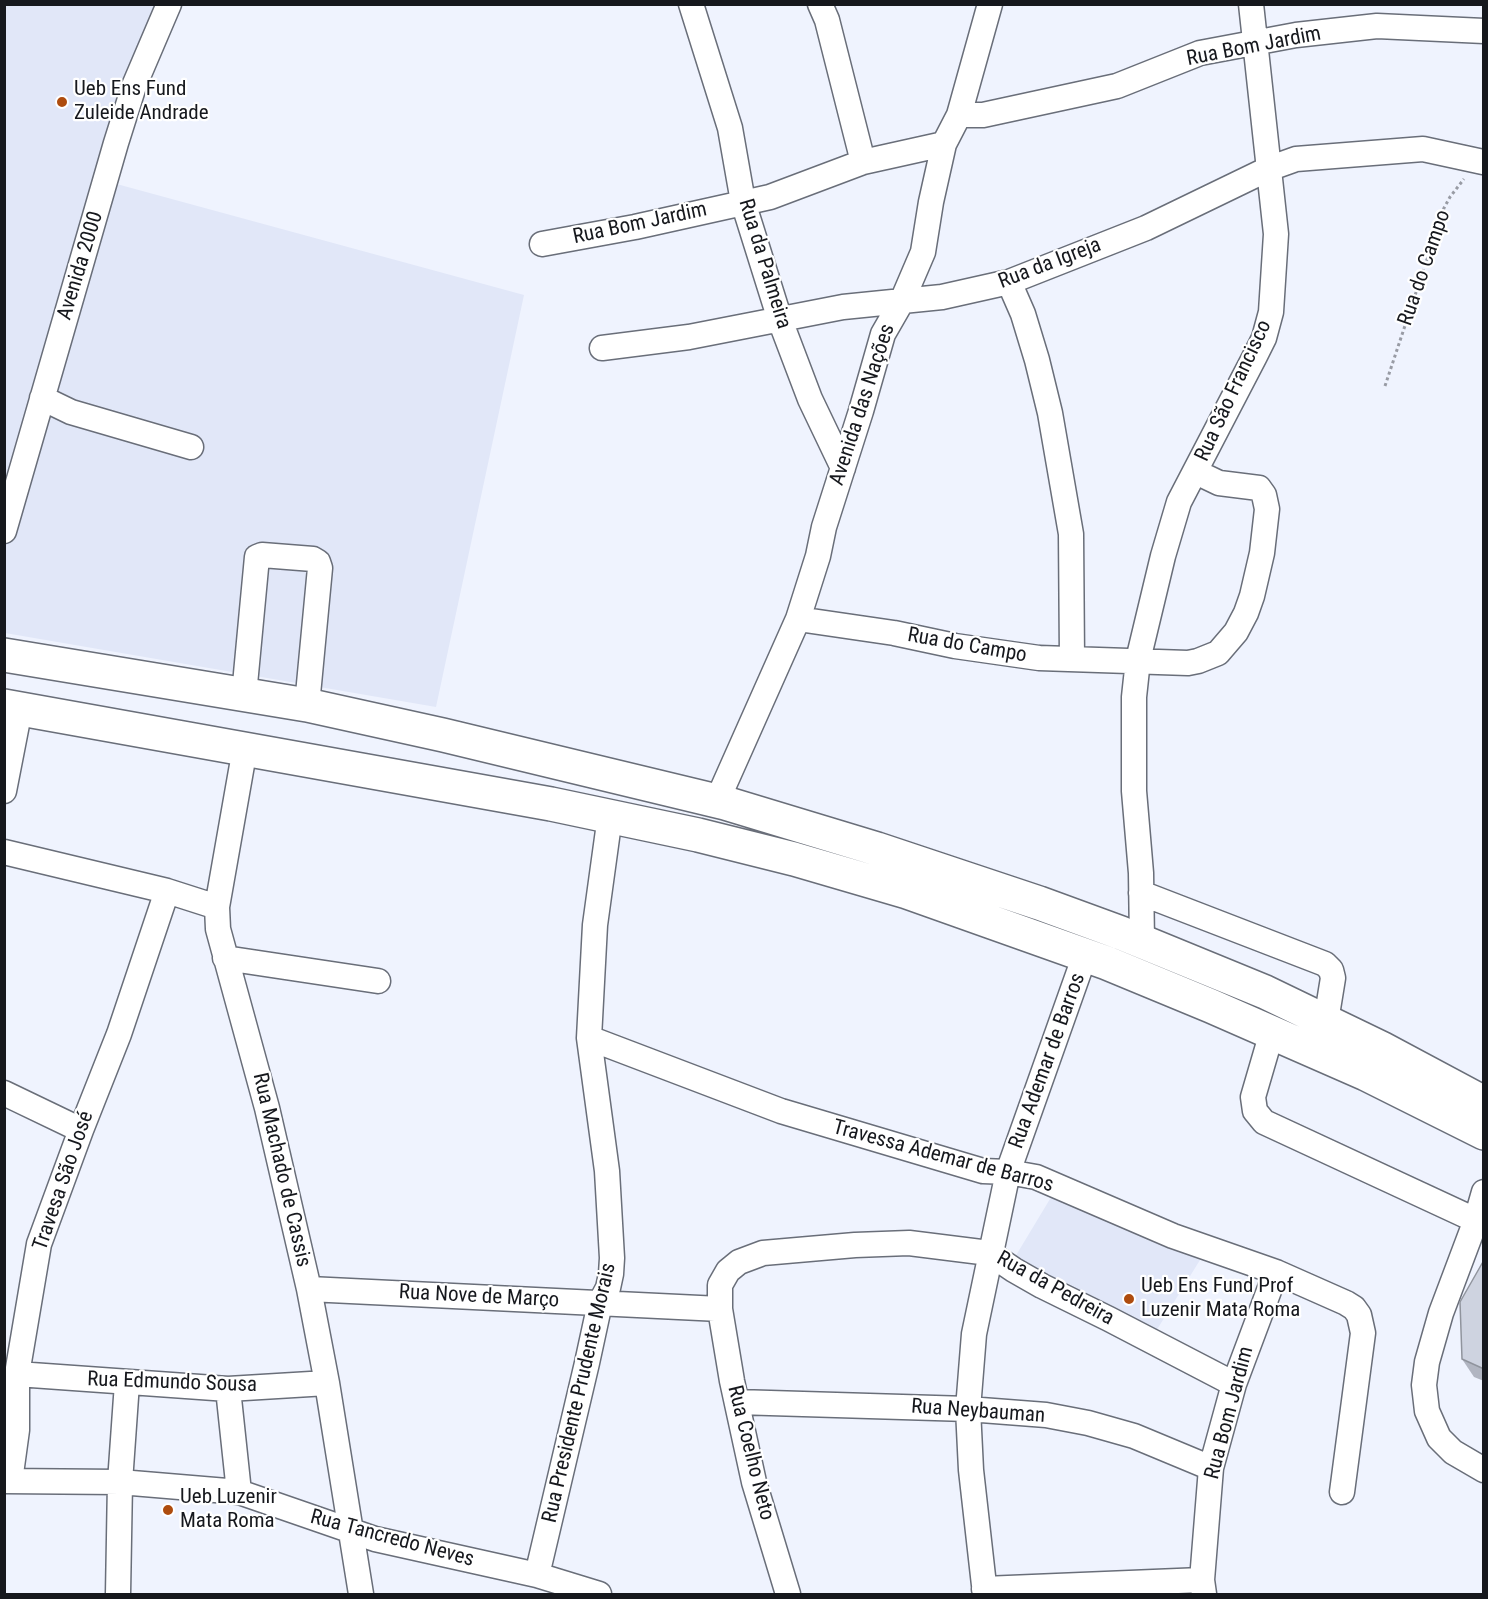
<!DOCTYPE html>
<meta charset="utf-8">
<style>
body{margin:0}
#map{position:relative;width:1488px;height:1599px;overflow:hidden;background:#eff3fe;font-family:"Roboto Condensed",sans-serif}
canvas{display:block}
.frame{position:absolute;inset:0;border:6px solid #16181d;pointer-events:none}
</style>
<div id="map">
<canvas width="1488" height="1599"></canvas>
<div class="frame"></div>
</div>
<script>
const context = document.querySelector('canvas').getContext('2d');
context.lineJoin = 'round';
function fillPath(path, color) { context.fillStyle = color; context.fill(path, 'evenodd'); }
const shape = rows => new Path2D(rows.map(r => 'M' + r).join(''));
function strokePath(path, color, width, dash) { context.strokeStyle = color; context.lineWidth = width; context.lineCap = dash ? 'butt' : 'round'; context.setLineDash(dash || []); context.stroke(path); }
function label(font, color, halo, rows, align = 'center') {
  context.font = font + ' "Roboto Condensed",sans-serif'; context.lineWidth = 4.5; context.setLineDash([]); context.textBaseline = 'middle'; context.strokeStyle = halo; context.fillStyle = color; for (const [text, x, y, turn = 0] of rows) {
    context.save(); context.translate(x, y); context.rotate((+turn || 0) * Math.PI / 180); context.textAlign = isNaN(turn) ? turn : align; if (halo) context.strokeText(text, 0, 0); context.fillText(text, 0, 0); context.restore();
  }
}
fillPath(shape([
 [4,5,160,5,113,183,524,295,436,707,5,633],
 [1053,1194,1200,1260,1153,1336,1012,1262]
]), '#e1e7f8');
const minor = shape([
 [691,4,730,128,743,202,780,320,810,399,843,468],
 [820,4,827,20,863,162],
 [959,115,983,115,1117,86,1200,53,1296,35,1377,26,1484,31],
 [542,244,635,227,770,197,863,162,944,144],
 [1009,282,1023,314,1037,360,1050,413,1071,534,1072,659],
 [602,348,689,337,843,307,942,297,1009,282,1146,228,1268,169,1296,159,1423,149,1483,162],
 [42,398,71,412,191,447],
 [4,531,116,143,134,86,169,4],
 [798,619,894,633,955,646,1039,658,1188,663,1198,661,1218,653,1236,632,1246,613,1252,596,1262,553,1267,509,1264,495,1259,488,1219,483,1196,472],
 [244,695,257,557,262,555,313,559,318,562,320,568,307,705],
 [245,748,217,907,218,929,267,1108,309,1289,327,1383,361,1594],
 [4,791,20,709],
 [717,801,798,619,818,556,824,527,861,411,883,334,902,301,923,252,931,202,944,144,959,115,990,4],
 [4,852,167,891,217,907],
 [1141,893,1325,964,1331,970,1333,978,1326,1021],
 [1142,942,1141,873,1134,791,1134,697,1138,660,1163,556,1179,502,1255,356,1264,338,1271,312,1276,234,1251,4],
 [225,958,378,981],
 [1272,1032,1253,1097,1255,1111,1264,1122,1484,1224],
 [589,1038,781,1111,983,1171,1008,1172,1036,1177,1173,1236,1276,1272,1346,1303,1354,1308,1359,1315,1363,1333,1342,1492],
 [4,1093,81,1130],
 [1484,1192,1476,1220,1441,1313,1427,1362,1424,1385,1427,1411,1439,1438,1453,1452,1484,1470],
 [309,1289,720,1309],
 [17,1374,228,1389,327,1383],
 [228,1389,239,1492],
 [737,1402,968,1409,1046,1415,1088,1423,1134,1436,1211,1468],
 [4,1481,120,1482,239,1492,375,1539,537,1575,599,1594],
 [10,1481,17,1430,17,1374,39,1244,81,1130,119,1034,167,891],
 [537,1575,587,1363,600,1303,608,1288,611,1274,612,1258,607,1171,589,1038,595,925,610,816],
 [984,1589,1202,1580],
 [118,1594,120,1482,127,1383],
 [788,1594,754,1482,732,1381,720,1309,720,1285,728,1271,739,1262,763,1253,855,1245,909,1243,989,1253,1014,1270,1042,1286,1109,1319,1234,1384],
 [985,1594,971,1470,968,1409,974,1334,1008,1172,1085,955],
 [1204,1594,1202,1580,1211,1468,1234,1384,1276,1272]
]);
const highway = shape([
 [4,655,307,705,443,735,725,803,877,849,1039,903,1121,933,1265,992,1381,1048,1484,1103],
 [4,706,551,804,698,835,794,859,907,892,1107,963,1211,1006,1366,1074,1484,1133]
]);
strokePath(minor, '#696e79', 27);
strokePath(highway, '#696e79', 36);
strokePath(shape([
 [1385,386,1444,208,1450,197,1464,179]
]), '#989ba4', 3, [3, 3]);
strokePath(minor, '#fff', 24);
strokePath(highway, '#fff', 33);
fillPath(shape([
 [1484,1260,1484,1381,1474,1377,1462,1359]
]), '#b1b5c1');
const building = shape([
 [1484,1260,1484,1369,1462,1359,1460,1302,1484,1260]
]);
fillPath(building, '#ced3e0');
strokePath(building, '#90949d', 1.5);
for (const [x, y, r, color] of [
 [62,102,6,"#ae4c0e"],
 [1129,1299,6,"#ae4c0e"],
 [168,1510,6,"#ae4c0e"]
]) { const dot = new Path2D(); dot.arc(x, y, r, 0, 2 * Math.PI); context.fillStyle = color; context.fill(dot); strokePath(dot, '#fff', 2); }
label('21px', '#16181d', '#fff', [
 ["Rua Bom Jardim",1254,47,-11],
 ["Rua Bom Jardim",640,224,-12],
 ["Rua da Palmeira",764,264,73],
 ["Rua da Igreja",1050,264,-21],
 ["Avenida 2000",81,266,-73],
 ["Rua do Campo",1425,268,-71],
 ["Rua São Francisco",1234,391,-65],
 ["Avenida das Nações",863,405,-72],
 ["Rua do Campo",967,646,10],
 ["Rua Ademar de Barros",1048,1061,-70],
 ["Travessa Ademar de Barros",943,1157,15],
 ["Rua Machado de Cassis",281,1170,77],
 ["Travesa São José",64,1181,-71],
 ["Rua da Pedreira",1055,1289,29],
 ["Rua Nove de Março",479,1297,3],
 ["Rua Edmundo Sousa",172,1383,2],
 ["Rua Presidente Prudente Morais",580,1393,-77],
 ["Rua Neybauman",978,1412,4],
 ["Rua Bom Jardim",1230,1413,-75],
 ["Rua Coelho Neto",750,1453,76],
 ["Rua Tancredo Neves",392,1539,15]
]);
label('21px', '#16181d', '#fff', [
 ["Ueb Ens Fund",74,90],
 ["Zuleide Andrade",74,114],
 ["Ueb Ens Fund Prof",1141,1287],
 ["Luzenir Mata Roma",1141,1311],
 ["Ueb Luzenir",180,1498],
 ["Mata Roma",180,1522]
], 'left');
</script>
